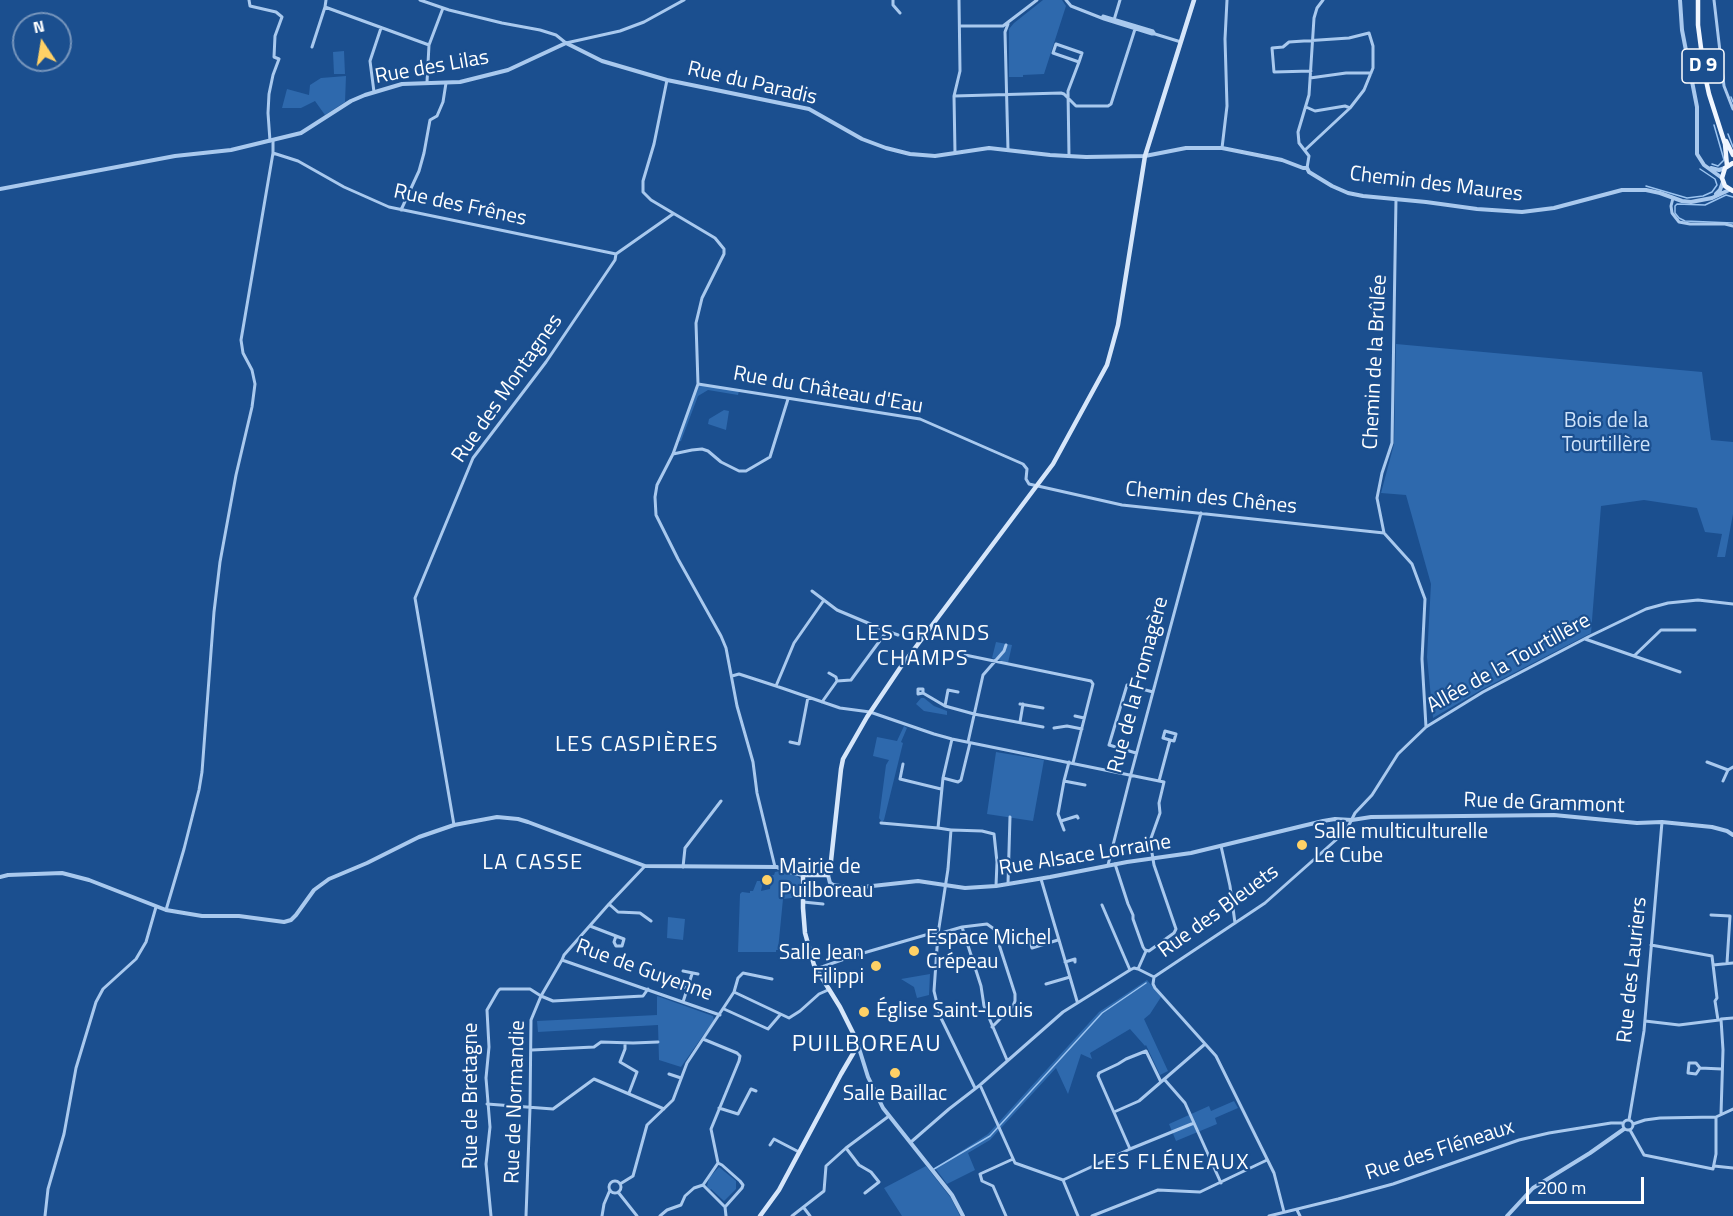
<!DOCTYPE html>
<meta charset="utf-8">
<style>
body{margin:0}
#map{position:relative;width:1733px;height:1216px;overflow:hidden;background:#1b4f8f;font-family:"Titillium Web",sans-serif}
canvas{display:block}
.north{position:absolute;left:12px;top:12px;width:60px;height:60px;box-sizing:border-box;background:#1b4f8f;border:2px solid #7695bc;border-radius:50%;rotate:348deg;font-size:16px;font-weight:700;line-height:24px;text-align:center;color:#fff}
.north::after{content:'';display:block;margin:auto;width:21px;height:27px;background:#ffd166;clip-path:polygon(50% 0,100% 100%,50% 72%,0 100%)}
.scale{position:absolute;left:1526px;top:1177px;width:118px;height:27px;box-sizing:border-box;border:3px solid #fff;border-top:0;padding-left:8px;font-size:18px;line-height:21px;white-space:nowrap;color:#fff;-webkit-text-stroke:4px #1b4f8f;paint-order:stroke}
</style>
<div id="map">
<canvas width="1733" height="1216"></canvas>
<div class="north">N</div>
<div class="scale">200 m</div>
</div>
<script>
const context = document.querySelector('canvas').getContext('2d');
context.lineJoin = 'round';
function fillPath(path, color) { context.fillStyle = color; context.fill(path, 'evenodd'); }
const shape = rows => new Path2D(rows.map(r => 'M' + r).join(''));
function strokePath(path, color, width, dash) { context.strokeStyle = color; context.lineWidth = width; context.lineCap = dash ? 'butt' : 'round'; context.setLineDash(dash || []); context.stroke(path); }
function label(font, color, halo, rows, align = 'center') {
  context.font = font + ' "Titillium Web",sans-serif'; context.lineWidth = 4.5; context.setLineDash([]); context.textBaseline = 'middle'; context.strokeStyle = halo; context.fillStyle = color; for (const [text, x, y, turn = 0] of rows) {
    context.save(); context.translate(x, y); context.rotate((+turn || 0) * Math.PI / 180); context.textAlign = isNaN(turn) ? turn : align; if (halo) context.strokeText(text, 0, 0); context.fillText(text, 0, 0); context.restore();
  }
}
fillPath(shape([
 [1043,0,1062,0,1066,6,1044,74,1023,75,1023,77,1009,77,1009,29,1014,23],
 [344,51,345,74,334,74,333,52],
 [346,76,345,102,325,115,315,101,301,108,282,108,287,89,309,95,310,85,321,78],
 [1396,344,1702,372,1711,440,1733,442,1733,514,1725,557,1717,557,1722,534,1705,532,1697,508,1644,500,1601,506,1591,633,1481,690,1433,718,1427,657,1431,584,1406,495,1381,493,1394,444],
 [698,384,739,391,738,395,708,390,698,396,681,441,677,442],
 [724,410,729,411,726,430,708,424,709,419],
 [996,642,1012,645,1008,663,992,658],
 [921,698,924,698,934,706,947,711,947,715,924,711,916,704],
 [904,726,907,728,901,742,903,743,884,820,882,822,879,818,886,765,889,760,873,756,877,737,897,741],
 [996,752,1044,760,1033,821,987,814],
 [780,871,796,875,800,879,800,897,783,899,778,950,776,950,776,952,738,952,740,894,742,892,750,893,750,891,753,891,757,881,763,881,761,891,770,889,771,875,774,875,775,872],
 [668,917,685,919,683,940,667,938],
 [930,974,929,995,917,998,914,987,901,979],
 [1147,980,1161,997,1150,1014,1144,1019,1168,1071,1160,1075,1146,1045,1145,1046,1130,1029,1090,1053,1092,1059,1081,1054,1068,1094,1056,1068,990,1140,968,1153,975,1170,947,1184,935,1168,988,1134,1099,1012],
 [657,996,713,1016,714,1020,681,1067,659,1060,658,1025,538,1032,537,1021,657,1015],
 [1234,1101,1238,1108,1215,1118,1217,1124,1176,1141,1169,1124,1209,1106,1211,1111],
 [926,1166,951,1198,960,1216,902,1216,884,1188],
 [719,1167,736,1181,736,1189,724,1201,711,1189,710,1190,707,1186,709,1178]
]), '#2e69ad');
strokePath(shape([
 [1731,97,1733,102],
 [1728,134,1733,147],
 [1712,164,1718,166,1724,160,1714,125],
 [1646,186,1687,198,1703,196,1712,192,1717,185,1715,179,1700,169],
 [1733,197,1726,195,1705,205,1677,204,1675,206,1675,213,1679,218,1685,221,1733,223],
 [934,1169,990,1136,1102,1013,1146,983]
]), '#9cc4f0', 1.5);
strokePath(shape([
 [249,0,250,6,276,12,282,17,275,36,274,57,279,59,273,75,269,94,268,113,270,141],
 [420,0,449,10,502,23,540,30,556,35,566,43,620,31,644,22,684,0],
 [893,0,893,5,900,13],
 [1066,0,1071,6,1104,19,1152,34,1155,34],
 [1714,0,1724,86,1733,109],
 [325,7,429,45],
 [1103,16,1153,31,1155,34,1181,42],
 [1114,20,1120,0],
 [960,26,1003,26,1037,0],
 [312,47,325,7,326,0],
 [1310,78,1346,73,1371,73],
 [667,80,654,144,643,181,643,192,651,200,715,238,724,249,724,254,702,298,696,323,698,384,673,454,657,485,655,497,656,515,678,559,721,636,726,648,737,706,753,762,757,793,775,867],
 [427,82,429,45,443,8],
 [374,92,370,61,381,28],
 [954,96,1061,93,1064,94,1076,106,1108,106,1111,104,1136,26],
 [1306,107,1315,111,1345,106,1350,108],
 [1222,148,1227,106,1225,39,1227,0],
 [1008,150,1005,32,1008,24],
 [1305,150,1350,108,1364,90,1373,68,1373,46,1369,33,1349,38,1289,42,1283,47,1272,48,1274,72,1311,71],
 [273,153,298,161,344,187,389,207,616,254],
 [955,153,954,96,960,71,959,0],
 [1069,156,1068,91,1079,62,1082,53,1056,44,1053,53,1079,62],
 [1307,168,1309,156,1299,143,1298,132,1309,95,1314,18,1317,8,1323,0],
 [1673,198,1671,206,1672,213,1679,222,1690,224,1725,224,1733,226],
 [1396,199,1392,443,1382,473,1377,498,1384,533,1412,564,1425,599,1422,659,1426,727],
 [401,210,419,171,424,153,430,120,437,116,443,102,446,83],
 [698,384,920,419,1023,464,1027,469,1026,479,1029,484,1122,505,1384,533],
 [673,454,692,450,702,449,708,451,721,462,739,471,746,471,770,457,788,399],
 [812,591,837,610,887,631,851,680,837,681,822,702],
 [887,631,898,635],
 [1585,639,1680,672],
 [965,655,1091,681,1093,684,1073,763],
 [1634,656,1661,630,1695,630],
 [829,673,836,677,837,681],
 [732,676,739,674,776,686,840,708,870,712,934,734,952,739,1159,781,1170,740,1174,741,1176,734,1165,731,1163,738,1170,740],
 [776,686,794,643,824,600],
 [923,693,918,694,918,689,923,689,923,693,945,706,974,714,1043,727],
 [1020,704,1043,708],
 [945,706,948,690,958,692],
 [1075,716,1084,718],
 [1020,722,1023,704],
 [1054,728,1067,726,1082,729],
 [790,742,799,744,808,697],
 [968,742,983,675,1004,651,1006,645],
 [1136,753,1109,745,1127,685,1153,692],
 [1707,762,1728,770,1733,767],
 [903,764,900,779,941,789],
 [943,778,958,782,961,780,970,743],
 [1064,781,1085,785],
 [1723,781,1728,770],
 [1061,821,1077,816,1078,818],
 [881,823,938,828],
 [454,825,415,598,473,458,546,362,615,260,616,254,673,214],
 [952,830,982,831,994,834,997,862,996,886],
 [1064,830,1058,814,1064,781,1069,762],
 [1221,846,1230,886,1235,923],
 [1115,864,1128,904,1133,915,1133,919,1143,947,1145,950,1149,951,1174,933,1176,929,1154,865,1150,841,1160,813,1159,803,1164,782,1159,781],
 [1108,865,1131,774,1201,513],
 [645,866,609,904,564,955,562,960,720,1015],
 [683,867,685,848,721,801],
 [1041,879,1077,1001],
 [1008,884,1010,817],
 [803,902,823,904],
 [609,904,618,912,640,913,651,921],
 [1102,905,1130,970],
 [166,910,184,849,199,790,202,772,214,612,220,562,236,475,252,407,255,384,252,370,243,353,241,340,273,153,273,140],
 [1711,915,1730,916,1727,963],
 [590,926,616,936,624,939,622,946,616,946,614,942,616,936],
 [962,927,981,986,984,1006,1007,1060],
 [1026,928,1032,948,1058,940],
 [938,934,948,869,951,830,938,828,943,778,952,739],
 [938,934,934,991,940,1016,975,1088],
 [1651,945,1712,956,1717,998,1715,1001,1718,1020],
 [1065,962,1075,959,1075,962],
 [1713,965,1733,963],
 [816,969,853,956,929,934,938,934,962,927,987,924,994,929,1015,994,1015,1001,1013,1006,992,1027],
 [1138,969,1154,977],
 [683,971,698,974],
 [1154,977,1265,903,1346,831,1355,813,1372,795,1398,754,1426,727,1483,692,1588,637,1646,609,1668,603,1698,600,1733,604],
 [1154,977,1153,984,1155,988,1216,1056,1274,1173,1284,1212],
 [1046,984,1070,977],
 [677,985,687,988],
 [734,992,738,978,743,973,772,979],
 [683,1002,692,974],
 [724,1009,768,1029,780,1015],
 [1645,1021,1679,1025,1719,1020],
 [703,1039,737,1053,740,1056,739,1061,711,1129,718,1163,722,1165,740,1181,743,1185,742,1188,725,1207,726,1216],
 [625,1043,625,1049,620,1062,637,1072,629,1093],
 [532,1050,594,1047,601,1042,633,1043,658,1042],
 [1700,1068,1696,1074,1688,1073,1689,1063,1696,1063,1700,1068,1722,1069],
 [669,1074,681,1078],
 [1164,1079,1185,1103,1221,1183],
 [980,1085,1015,1163,1063,1180,1078,1216],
 [487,1104,553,1109,594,1079,664,1109],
 [719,1108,738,1114,751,1089,756,1091],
 [1114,1112,1139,1101,1205,1044],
 [1721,1114,1723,1050,1721,1019,1733,1018],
 '1623 1125a5 5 0 1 1 10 0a5 5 0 1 1-10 0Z',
 [1629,1120,1644,1031,1662,822],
 [1633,1124,1645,1120,1660,1118,1716,1117,1733,1109],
 [1630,1130,1644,1155,1713,1169,1716,1154,1716,1117],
 [911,1142,949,1109,980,1085,1063,1012,1130,970,1134,968,1138,969,1146,951],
 [770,1145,774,1139,799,1152],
 [846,1148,859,1165,871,1172,879,1182,865,1193],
 [1130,1149,1194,1123],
 [718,1163,703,1185,725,1207],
 [1714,1166,1733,1168],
 [1063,1180,1130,1149,1098,1076,1099,1073,1118,1064,1126,1059,1146,1051,1161,1082],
 '609 1187a6 6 0 1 1 12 0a6 6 0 1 1-12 0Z',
 [620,1184,633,1176,647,1125,673,1100,687,1063,734,992,789,1018,800,1011,819,994,828,990],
 [618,1192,637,1216],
 [804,1208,810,1216],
 [1297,1210,1300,1216],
 [45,1216,48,1189,64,1134,76,1068,96,1002,103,989,136,959,146,942,156,907],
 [491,1216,486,1164,490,1127,486,1078,489,1047,487,1010,498,991,500,989,530,989,541,996,553,1001,643,996,648,989],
 [526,1216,530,1108,531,1020,541,996,562,960],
 [602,1216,604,1204,610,1190],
 [660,1216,667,1210,681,1205,685,1196,694,1188,703,1185],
 [792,1216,824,1191,826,1166,846,1148,889,1116],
 [1006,1216,993,1186,982,1181,980,1174,1013,1159],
 [1092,1216,1158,1190,1200,1192,1267,1160],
 [1269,1216,1338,1199,1393,1184,1519,1140,1549,1133,1611,1123,1623,1123]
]), '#a9c9ee', 3);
strokePath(shape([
 [1680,0,1682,30,1697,107,1697,154,1704,165,1722,178],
 [1711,168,1719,170,1725,168],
 [0,189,175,156,231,150,301,133,351,101,365,95,402,84,460,82,508,70,566,43,602,61,667,80,809,109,862,139,886,148,910,154,935,156,989,148,1050,155,1086,157,1145,156,1186,148,1222,148,1282,160,1303,168,1307,168,1309,172,1332,186,1348,193,1363,196,1426,202,1477,209,1522,212,1554,208,1622,190,1646,190,1660,193,1682,201,1691,202,1712,198,1729,190],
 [1716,194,1720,190,1723,182],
 [828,875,830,883,833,885,854,888,918,881,965,888,996,886,1050,877,1127,862,1191,853,1323,821,1335,819,1352,820,1371,817,1554,815,1637,823,1662,822,1712,827,1727,831,1733,835],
 [0,877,8,875,62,873,89,880,166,910,202,916,239,916,284,922,291,920,296,915,314,890,329,879,367,863,419,837,454,825,497,817,518,819,528,822,645,866,777,867,785,871,803,875],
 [858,1045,868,1077,883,1108,952,1195,963,1216],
 [1507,1216,1533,1188,1590,1153,1624,1129]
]), '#a9c9ee', 4);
strokePath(shape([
 [760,1216,779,1190,841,1074,858,1045,855,1037,840,1007,814,965,805,933,803,908,803,875,828,875,830,870,841,769,843,759,867,717,900,668,1053,464,1107,365,1118,325,1145,156,1194,0]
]), '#d6e6fa', 4.5);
strokePath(shape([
 [1698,0,1698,25,1704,71,1709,94,1725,144,1727,166],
 [1726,141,1733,155],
 [1733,163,1725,168,1722,178,1725,186,1733,191]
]), '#f0f6ff', 4.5);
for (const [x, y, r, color] of [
 [1302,845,6,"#ffd166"],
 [767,880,6,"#ffd166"],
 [914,951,6,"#ffd166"],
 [876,966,6,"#ffd166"],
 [864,1012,6,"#ffd166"],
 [895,1073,6,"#ffd166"]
]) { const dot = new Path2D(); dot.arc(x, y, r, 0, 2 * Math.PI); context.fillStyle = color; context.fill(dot); strokePath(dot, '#1b4f8f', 2); }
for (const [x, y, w] of [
 [1703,66,42]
]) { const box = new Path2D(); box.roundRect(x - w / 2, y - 17, w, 34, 4.5); context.fillStyle = '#1b4f8f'; context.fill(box); strokePath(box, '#fff', 1.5); }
label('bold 20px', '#fff', null, [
 ["D 9",1703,66]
]);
label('21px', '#fff', '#1b4f8f', [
 ["Rue des Lilas",432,68,-10],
 ["Rue du Paradis",752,84,13],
 ["Chemin des Maures",1436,185,7],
 ["Rue des Frênes",460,206,12],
 ["Chemin de la Brûlée",1376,362,-87],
 ["Rue des Montagnes",508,389,-55],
 ["Rue du Château d'Eau",828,391,10],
 ["Chemin des Chênes",1211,499,6],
 ["Allée de la Tourtillère",1509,664,-29],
 ["Rue de la Fromagère",1139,685,-75],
 ["Rue de Grammont",1544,804,2],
 ["Rue Alsace Lorraine",1085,856,-9],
 ["Rue des Bleuets",1219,912,-36],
 ["Rue des Lauriers",1633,970,-84],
 ["Rue de Guyenne",644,971,20],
 ["Rue de Bretagne",472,1096,-90],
 ["Rue de Normandie",516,1102,-88],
 ["Rue des Fléneaux",1440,1151,-18]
]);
label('21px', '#cfe3fa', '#1b4f8f', [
 ["Bois de la",1606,422],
 ["Tourtillère",1606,446]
]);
label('21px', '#fff', '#1b4f8f', [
 ["Salle multiculturelle",1314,833],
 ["Le Cube",1314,857],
 ["Mairie de",779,868],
 ["Puilboreau",779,892],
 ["Espace Michel",926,939],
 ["Crépeau",926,963],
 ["Salle Jean",864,954,"right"],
 ["Filippi",864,978,"right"],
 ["Église Saint-Louis",876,1012],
 ["Salle Baillac",895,1095,"center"]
], 'left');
context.letterSpacing = '1.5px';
label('22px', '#fff', '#1b4f8f', [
 ["LES GRANDS",923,635],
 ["CHAMPS",923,660],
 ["LES CASPIÈRES",637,746],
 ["LA CASSE",533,864],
 ["LES FLÉNEAUX",1171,1164]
]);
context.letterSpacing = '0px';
context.letterSpacing = '1.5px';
label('24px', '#fff', '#1b4f8f', [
 ["PUILBOREAU",867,1045]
]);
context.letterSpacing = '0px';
</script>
